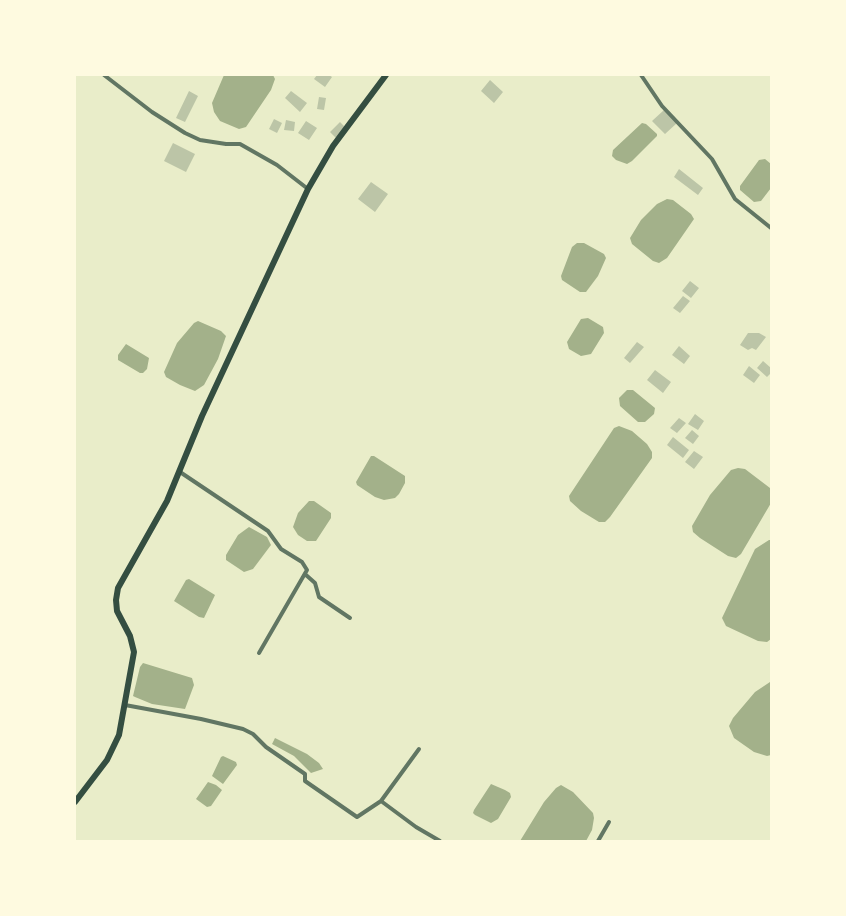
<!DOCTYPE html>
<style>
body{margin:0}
#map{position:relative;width:846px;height:916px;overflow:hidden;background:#e9edc9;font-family:"DejaVu Sans",sans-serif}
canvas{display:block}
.frame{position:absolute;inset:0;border:76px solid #fefae0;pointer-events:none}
</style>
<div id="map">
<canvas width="846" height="916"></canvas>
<div class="frame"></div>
</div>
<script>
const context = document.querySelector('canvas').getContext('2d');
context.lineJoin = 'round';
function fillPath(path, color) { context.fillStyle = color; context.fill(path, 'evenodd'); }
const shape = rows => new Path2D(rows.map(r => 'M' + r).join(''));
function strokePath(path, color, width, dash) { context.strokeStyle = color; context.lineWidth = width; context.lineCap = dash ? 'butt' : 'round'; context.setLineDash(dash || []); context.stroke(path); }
fillPath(shape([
 [224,75,273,75,275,79,271,90,246,127,239,129,220,121,214,112,212,103],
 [642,123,646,124,657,134,657,136,632,161,627,164,616,160,612,156,613,150],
 [765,159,771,164,771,188,761,201,754,202,740,190,740,186,759,160],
 [667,199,673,200,691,214,694,219,667,258,659,263,653,261,632,244,630,238,641,220,657,204],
 [577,243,584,243,604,254,606,258,598,276,586,292,580,292,562,280,561,276,572,247],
 [588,318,603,327,604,333,591,354,581,356,569,349,567,342,581,319],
 [198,321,221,331,226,336,218,359,204,385,195,391,180,385,166,377,164,372,177,343,194,323],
 [126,344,149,358,147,369,143,373,140,373,118,360,118,355],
 [627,390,633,390,655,408,654,414,645,422,638,422,620,406,619,398],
 [619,426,632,431,647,444,652,452,652,458,610,517,605,522,599,522,581,511,570,501,569,496,614,428],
 [371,456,374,456,405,476,405,483,399,494,395,498,384,500,375,497,357,485,356,482],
 [738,468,745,469,770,488,771,503,741,554,736,558,728,556,700,538,693,532,692,526,710,495,731,470],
 [309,501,314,501,331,513,331,518,316,541,307,541,298,535,293,527,298,513],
 [249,527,267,537,271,545,253,569,244,572,226,560,226,555,238,535],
 [769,540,771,540,771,639,767,642,758,641,726,626,722,618,755,549],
 [189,579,215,595,204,618,199,617,174,601,186,580],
 [143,663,192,678,194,685,185,709,152,704,135,697,133,696,140,667],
 [770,682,771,755,767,756,754,752,734,738,729,726,733,718,755,692],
 [275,738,307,754,319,763,323,769,311,773,294,756,272,744],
 [223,756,236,762,237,765,223,784,212,776,221,757],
 [208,782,216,785,222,790,211,806,207,807,196,799],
 [491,784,505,790,510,793,511,797,498,819,491,823,475,815,473,813,474,810],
 [561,785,573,792,593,813,594,818,592,830,586,841,520,841,544,802,556,788]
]), '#a3b18a');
fillPath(shape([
 [317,75,329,75,332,77,325,87,314,79],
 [490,80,503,92,494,103,481,91],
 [189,91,198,96,185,122,176,118],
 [291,91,307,103,300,112,285,98],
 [319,97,326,98,324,110,317,109],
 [664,110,677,123,665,134,652,121],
 [274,119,282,123,277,133,269,129],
 [286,120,295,122,294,131,284,130],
 [306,121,317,128,309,140,298,133],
 [340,122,346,128,336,138,330,132],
 [173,143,195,154,186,172,164,161],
 [679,169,703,188,698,195,674,177],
 [371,182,388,194,375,212,358,199],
 [690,281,699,288,691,298,682,291],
 [683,296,690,301,680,313,673,308],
 [748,333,759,333,766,337,756,350,752,348,748,350,740,345],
 [637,342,644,347,630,363,624,358],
 [679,346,690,356,684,364,672,355],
 [763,361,771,368,771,373,767,377,757,368],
 [749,366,760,375,754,383,743,375],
 [655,370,671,382,663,393,647,380],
 [695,414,704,421,698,430,688,424],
 [679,418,686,423,677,433,670,428],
 [692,430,699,436,693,444,685,438],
 [673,437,689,450,683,458,667,445],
 [694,451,703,457,694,469,685,462]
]), '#bcc5a7');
strokePath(shape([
 [104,75,152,112,185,133,200,140,226,144,240,144,277,165,308,189],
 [641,75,662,106,712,159,735,199,771,228],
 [180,472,268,531,281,549,302,562,307,570,259,653],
 [306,575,315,583,319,597,350,618],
 [125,705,201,719,243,729,253,734,266,747,305,774,305,781,357,817,381,801,416,827,440,841],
 [381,801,419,749],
 [598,841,609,822]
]), '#617663', 4);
strokePath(shape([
 [75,802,107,760,119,735,134,652,130,636,117,611,116,600,118,588,167,501,202,416,308,189,333,146,386,75]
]), '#344e41', 6);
</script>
